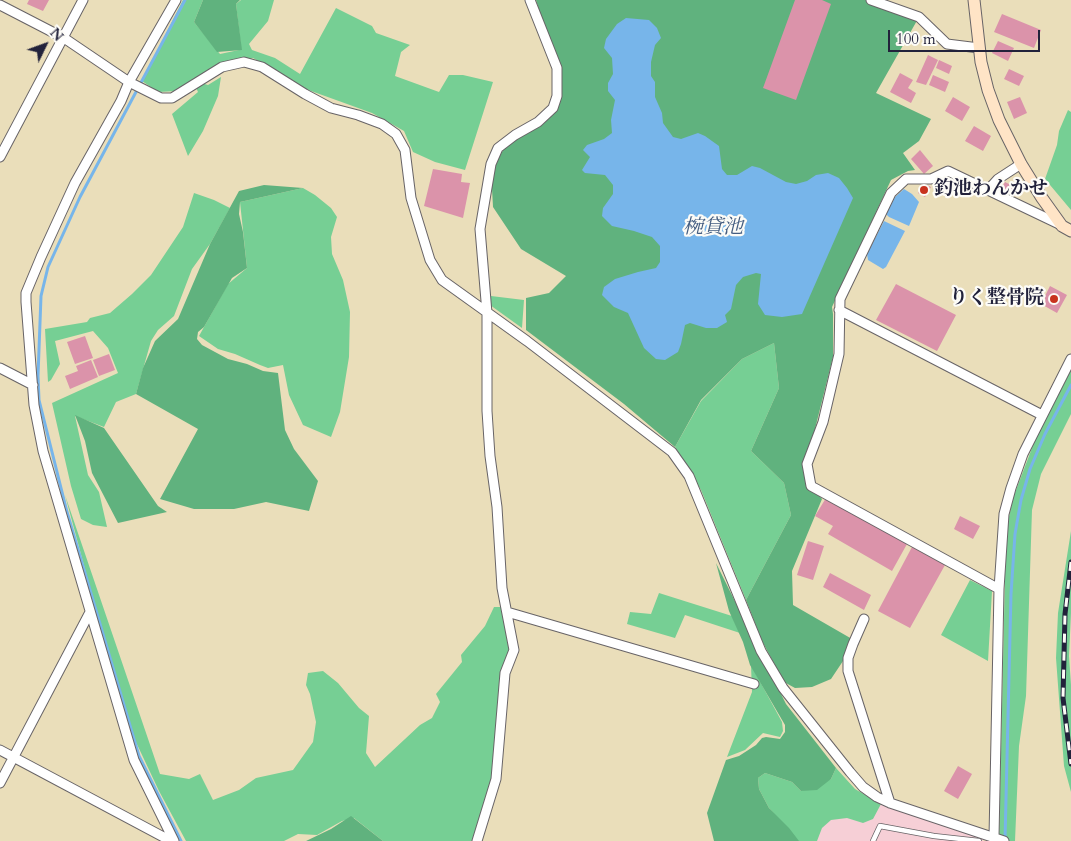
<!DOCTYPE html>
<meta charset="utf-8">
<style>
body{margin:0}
#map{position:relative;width:1071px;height:841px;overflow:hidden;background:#eadeba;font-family:Cardo,serif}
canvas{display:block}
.north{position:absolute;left:20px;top:20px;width:50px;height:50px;-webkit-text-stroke:4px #fdfcf7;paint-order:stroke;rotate:48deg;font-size:14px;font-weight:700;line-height:20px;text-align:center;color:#22223b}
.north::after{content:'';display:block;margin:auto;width:18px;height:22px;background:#22223b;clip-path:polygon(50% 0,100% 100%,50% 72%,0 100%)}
.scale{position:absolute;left:888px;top:30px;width:152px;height:22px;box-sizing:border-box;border:2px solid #22223b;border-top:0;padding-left:6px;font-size:15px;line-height:18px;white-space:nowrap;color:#22223b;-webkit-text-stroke:4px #fdfcf7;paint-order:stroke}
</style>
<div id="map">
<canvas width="1071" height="841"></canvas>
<div class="north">N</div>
<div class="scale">100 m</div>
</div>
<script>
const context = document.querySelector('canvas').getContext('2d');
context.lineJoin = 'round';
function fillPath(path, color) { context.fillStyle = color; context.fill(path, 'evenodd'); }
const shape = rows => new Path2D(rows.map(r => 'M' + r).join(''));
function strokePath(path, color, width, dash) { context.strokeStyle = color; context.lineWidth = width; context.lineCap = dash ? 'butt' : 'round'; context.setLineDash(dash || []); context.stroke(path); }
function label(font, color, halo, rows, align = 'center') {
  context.font = font + ' Cardo,"Noto Serif JP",serif'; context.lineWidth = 4.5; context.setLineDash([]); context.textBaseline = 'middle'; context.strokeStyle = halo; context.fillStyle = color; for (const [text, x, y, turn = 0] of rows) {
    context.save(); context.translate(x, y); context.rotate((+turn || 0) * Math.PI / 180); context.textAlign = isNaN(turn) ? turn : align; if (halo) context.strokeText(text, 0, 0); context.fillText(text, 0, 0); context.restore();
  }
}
fillPath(shape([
 [802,794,848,796,893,806,983,837,983,841,801,841]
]), '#f6cfd6');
fillPath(shape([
 [183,0,203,0,194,22,220,54,239,50,241,47,236,4,241,0,274,0,268,21,249,44,252,50,275,58,300,74,336,8,372,26,376,33,410,45,401,52,395,76,439,92,449,75,463,75,493,82,465,170,435,162,413,152,404,131,372,113,300,87,275,70,253,58,237,64,198,82,208,85,221,77,218,96,203,131,188,156,172,114,198,92,193,81,178,91,158,92,142,81],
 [1068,110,1071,112,1071,210,1045,179,1057,145,1059,131],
 [303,188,315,195,331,208,337,217,331,237,332,254,343,280,350,312,349,357,340,412,331,437,303,425,289,395,283,365,268,368,260,365,235,354,218,349,199,336,228,284,247,268,240,202],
 [194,193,214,200,230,208,210,244,192,269,174,316,158,330,151,341,136,394,116,402,104,427,75,416,88,475,99,492,107,527,93,525,81,519,71,486,52,403,118,373,108,348,93,331,55,341,60,364,51,380,48,382,45,329,87,322,90,318,110,313,132,294,151,275,183,227],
 [491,296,524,300,522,328,490,305],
 [774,343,779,388,751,451,784,483,791,515,746,600,701,490,675,447,701,401,742,359],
 [1071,366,1071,414,1041,474,1032,510,1026,696,1019,746,1015,841,999,841,1006,531,1013,498,1043,419],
 [65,495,160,774,189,779,200,774,213,800,239,790,256,778,293,770,313,742,316,722,310,694,306,685,308,673,323,671,338,683,359,708,369,716,366,753,375,767,420,725,432,718,440,702,436,694,462,662,461,655,485,626,494,607,501,607,512,636,505,673,491,790,473,841,383,841,354,818,342,821,317,835,298,834,284,841,186,841,159,791,126,721],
 [1071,531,1071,613,1069,656,1071,685,1071,792,1064,766,1056,658,1058,613],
 [970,580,992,591,988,661,941,635],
 [659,593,732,616,740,633,685,615,675,638,627,624,630,612,651,614],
 [751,665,782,722,783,731,780,737,763,733,745,750,727,757,752,692],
 [836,768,855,789,881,804,873,819,863,823,847,818,831,820,822,828,817,841,798,841,769,808,759,789,758,778,765,773,792,782,801,791,831,779]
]), '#76cf94');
fillPath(shape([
 [203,0,240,0,236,4,242,50,217,52,194,22],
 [536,0,871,0,919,17,876,93,931,119,919,141,903,153,915,170,908,171,891,180,832,307,833,314,833,357,812,441,811,486,822,499,792,571,793,605,852,639,843,661,831,679,812,687,795,688,784,682,762,641,746,600,791,515,784,483,751,451,779,388,774,343,742,359,701,400,675,447,624,404,526,330,526,298,549,293,566,276,521,249,493,207,491,170,505,147,553,108,557,68],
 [264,185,303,188,240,202,239,214,243,232,247,268,232,278,204,327,198,332,197,339,202,345,228,359,247,364,263,371,278,373,285,430,294,449,318,481,309,511,266,502,234,509,194,509,160,499,198,429,136,394,143,368,155,341,178,319,210,244,239,191],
 [75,415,104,428,158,506,167,512,118,523,92,473,85,441],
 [716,563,786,704,836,768,831,779,817,790,801,791,792,782,765,773,758,778,759,789,769,808,789,828,799,841,714,841,707,813,726,760,739,756,756,745,762,738,766,737,780,739,785,732,785,725,750,665,743,642,729,611],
 [351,816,383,841,306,841,331,829]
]), '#60b27e');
fillPath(shape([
 [626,18,649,20,657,28,661,38,655,45,651,62,651,76,655,82,655,97,662,113,663,123,673,137,681,139,698,133,705,136,719,146,722,169,727,175,737,175,752,166,760,168,786,182,796,184,807,181,816,175,828,173,839,178,847,188,853,198,802,314,782,317,765,315,758,304,761,274,756,273,743,277,736,285,731,309,725,315,727,322,717,328,706,328,690,323,685,325,681,344,678,352,665,360,656,359,644,348,628,313,614,307,602,295,604,287,615,279,638,272,656,268,660,262,660,246,652,237,634,231,612,226,602,216,603,208,613,194,613,185,605,175,585,173,582,170,590,157,583,150,587,145,604,139,612,133,611,120,615,100,608,91,608,83,613,74,612,58,604,48,606,39,617,24],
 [904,189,912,194,919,202,909,226,889,217,886,214,895,197],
 [884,221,905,231,886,267,883,269,868,260,867,254]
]), '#77b5ea');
strokePath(shape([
 [1005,840,1011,594,1015,534,1021,500,1030,469,1045,434,1071,385],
 [181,841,139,756,67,512,39,400,38,376,41,296,48,267,80,197,185,0]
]), '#77b5ea', 3);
fillPath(shape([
 [29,0,49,0,43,11,27,4],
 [795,0,822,0,831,4,796,100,763,88],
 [1002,14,1041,30,1034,48,994,32],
 [998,41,1014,48,1008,61,992,53],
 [928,55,938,60,926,85,916,82],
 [939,60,952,66,949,74,936,68],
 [1009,69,1024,76,1019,86,1004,79],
 [900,73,913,80,908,88,916,93,911,103,890,92],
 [933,75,949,82,945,92,929,85],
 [953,97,970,107,962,121,945,111],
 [1020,97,1027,113,1014,119,1007,102],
 [974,126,991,136,983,151,965,141],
 [920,150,933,166,924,174,911,159],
 [433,169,462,174,461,182,470,183,463,218,424,206],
 [1005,182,1019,189,1015,196,1001,189],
 [923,183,931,187,925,197,918,193],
 [896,284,956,315,937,351,876,320],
 [1050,286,1067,295,1057,313,1041,304],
 [85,336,93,358,75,364,67,342],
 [109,354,115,370,99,376,93,360],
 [91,360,98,377,70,389,65,376,78,371,76,366],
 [826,498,907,544,892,571,828,534,833,526,815,516],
 [960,516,980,526,973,539,954,529],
 [808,541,824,546,813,580,797,575],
 [912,547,945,565,910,628,878,611],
 [830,573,871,595,864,610,823,587],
 [958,766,972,774,958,799,944,791]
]), '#db93aa');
const lane = shape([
 [873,841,880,826,934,836,979,841]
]);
const street = shape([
 [871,0,919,17,947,44,979,48],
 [0,5,64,38,129,82,161,98,172,98,222,67,244,62,262,67,305,94,331,108,358,115,382,124,396,134,405,150,411,198,430,260,442,280,527,341,672,452,689,476,761,651,783,688,850,772,863,787,877,797,890,803,1004,841],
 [0,157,83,0],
 [988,190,998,179,1021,164],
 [839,310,1042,415],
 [0,368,33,385],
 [999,589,811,486,807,464,823,422,839,354,840,299,891,193,906,179,931,179,948,171,1061,225],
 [507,612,754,684],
 [864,619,853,644,848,658,848,671,890,803],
 [0,750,171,841],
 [0,783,90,612],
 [994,837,999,589,1004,514,1011,488,1023,454,1071,359],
 [174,841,134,760,43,451,34,405,26,302,26,293,41,257,75,183,121,101,129,82,176,0],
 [477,841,496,779,505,673,514,650,502,588,497,507,490,456,487,411,487,313,480,229,491,164,498,148,515,135,538,122,553,108,557,96,557,68,530,0]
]);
const secondary = shape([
 [974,0,981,62,988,90,999,120,1021,164,1042,198,1062,226,1071,231]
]);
strokePath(lane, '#686467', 6);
strokePath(street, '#686467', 11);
strokePath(secondary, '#686467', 13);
strokePath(lane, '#fff', 4.5);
strokePath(street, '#fff', 9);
strokePath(secondary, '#ffe4c6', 11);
const rail = shape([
 [1071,562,1065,614,1063,698,1071,764]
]);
strokePath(rail, '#22223b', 5);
strokePath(rail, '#fdfcf7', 3, [9]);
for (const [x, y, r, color] of [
 [924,190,5,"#c8321e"],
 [1054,299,5,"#c8321e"]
]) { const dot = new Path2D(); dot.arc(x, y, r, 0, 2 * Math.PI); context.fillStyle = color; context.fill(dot); strokePath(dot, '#fdfcf7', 2); }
label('bold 19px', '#22223b', '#fdfcf7', [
 ["釣池わんかせ",934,190],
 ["りく整骨院",1044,299,"right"]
], 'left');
label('italic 20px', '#445d81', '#fdfcf7', [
 ["椀貸池",713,228]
]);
</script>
